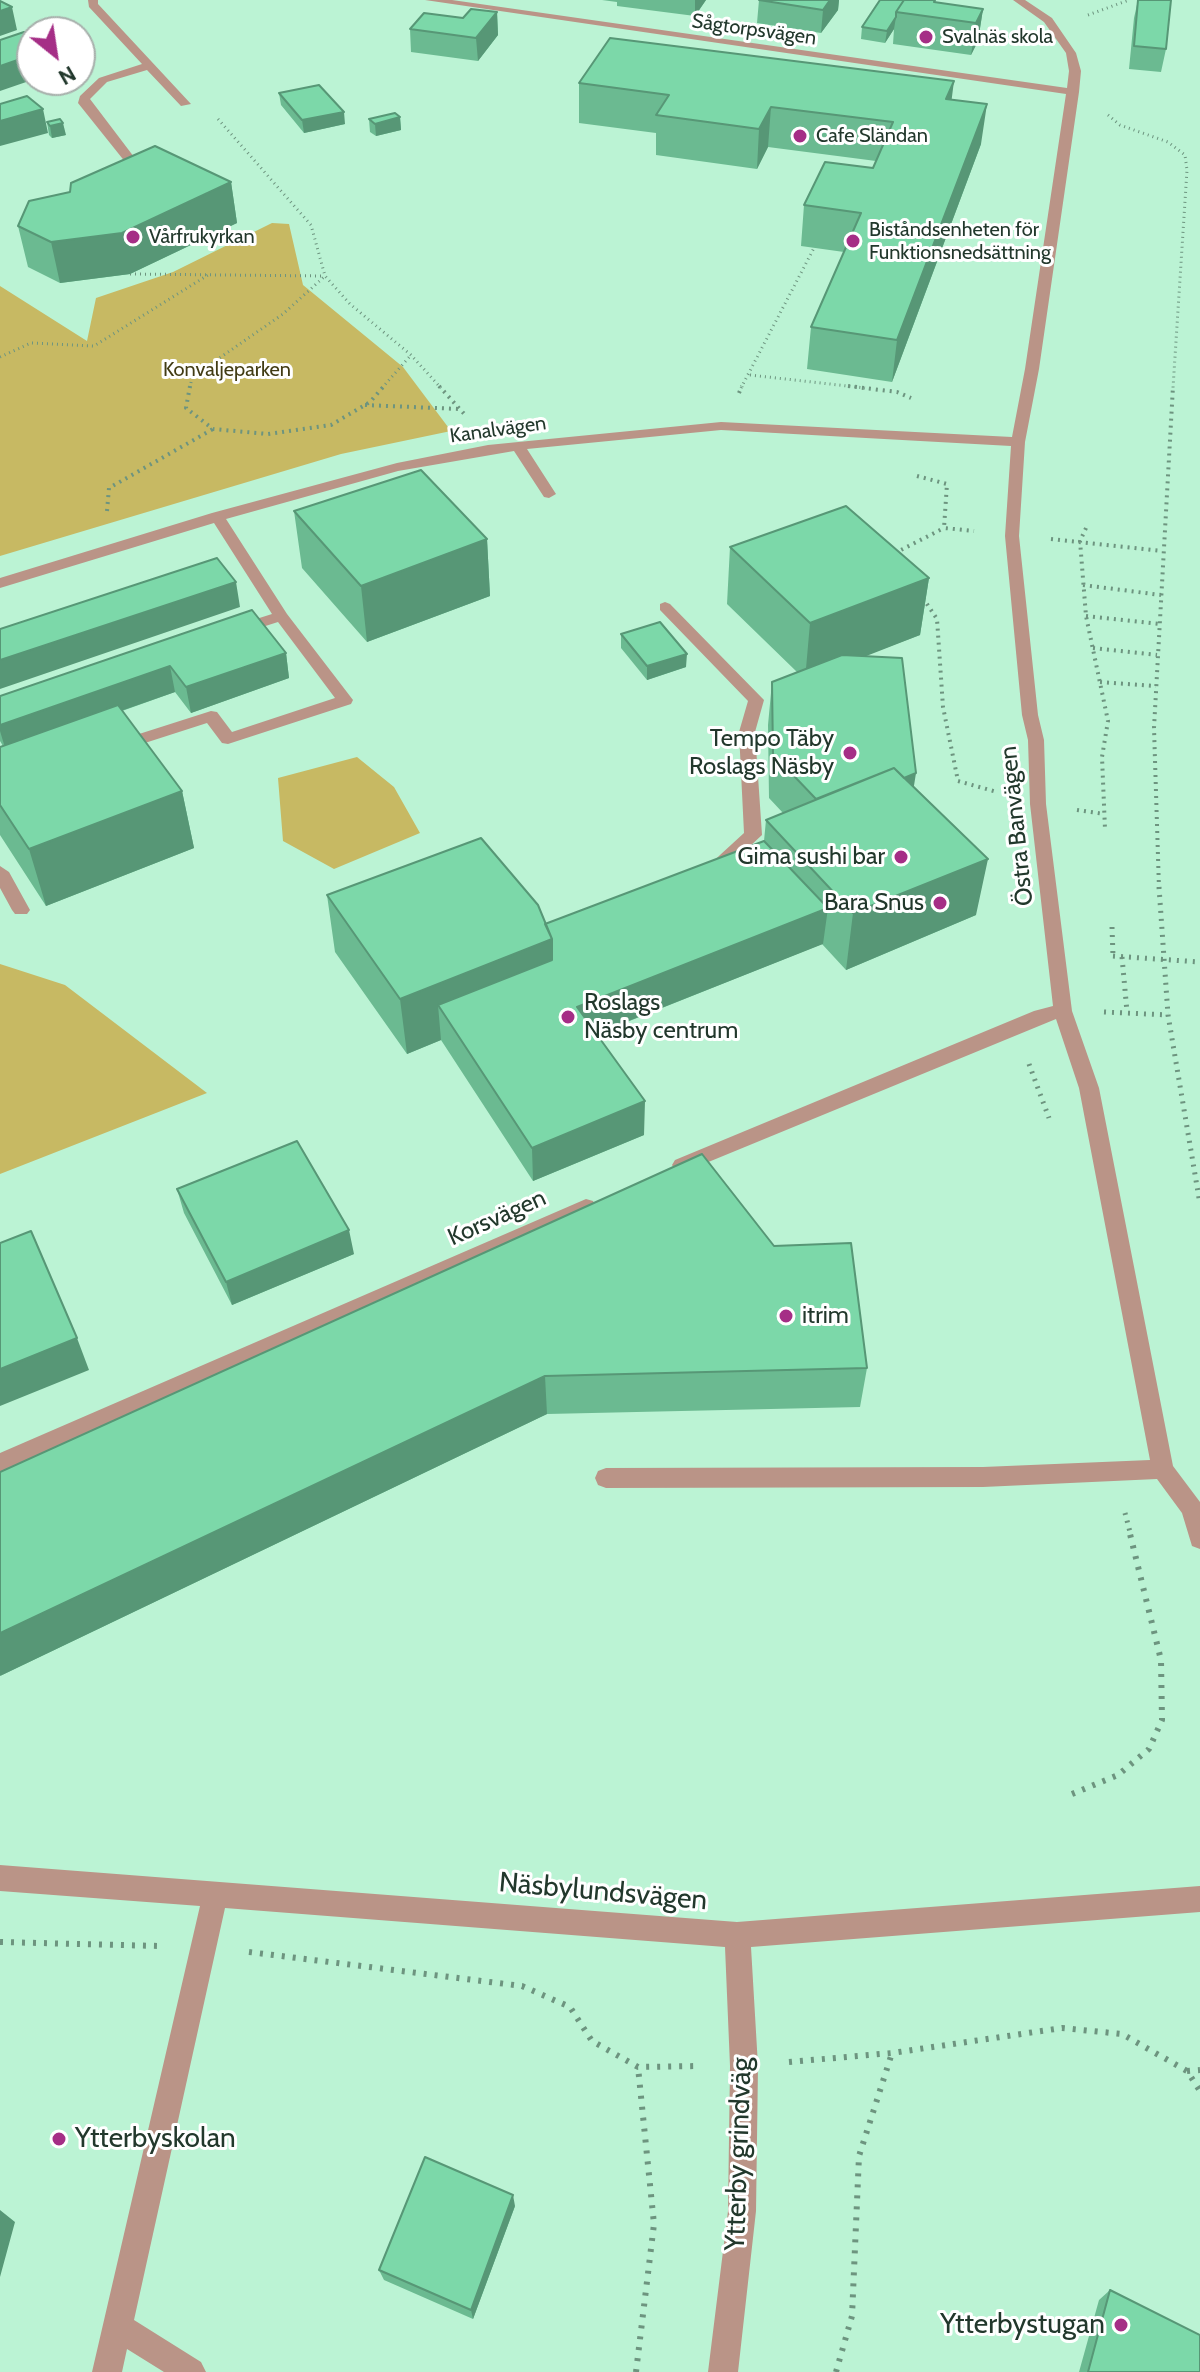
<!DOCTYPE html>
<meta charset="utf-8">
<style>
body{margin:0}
#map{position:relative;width:1200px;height:2372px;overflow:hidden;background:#bbf3d4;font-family:Cabin,sans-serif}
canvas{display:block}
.north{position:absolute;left:16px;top:16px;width:80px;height:80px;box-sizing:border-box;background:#fff;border:2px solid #a7afab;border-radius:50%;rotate:150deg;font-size:22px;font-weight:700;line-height:32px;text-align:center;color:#22382c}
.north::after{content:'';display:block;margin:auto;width:28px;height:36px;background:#a52e86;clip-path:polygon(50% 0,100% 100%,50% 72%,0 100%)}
</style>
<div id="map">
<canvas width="1200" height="2372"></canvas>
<div class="north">N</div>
</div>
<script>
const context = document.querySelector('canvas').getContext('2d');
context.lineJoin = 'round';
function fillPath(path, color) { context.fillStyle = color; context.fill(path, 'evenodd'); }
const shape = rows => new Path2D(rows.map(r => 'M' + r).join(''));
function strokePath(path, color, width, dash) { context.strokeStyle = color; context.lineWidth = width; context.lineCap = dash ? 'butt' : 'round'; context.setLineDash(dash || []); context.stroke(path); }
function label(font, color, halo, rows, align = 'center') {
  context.font = font + ' Cabin,sans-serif'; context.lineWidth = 6; context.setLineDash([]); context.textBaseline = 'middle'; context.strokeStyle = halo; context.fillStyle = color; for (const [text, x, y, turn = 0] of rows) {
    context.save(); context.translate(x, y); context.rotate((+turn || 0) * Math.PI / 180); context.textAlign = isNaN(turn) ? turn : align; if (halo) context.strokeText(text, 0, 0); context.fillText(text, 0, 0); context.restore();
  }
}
fillPath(shape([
 [272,223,289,224,303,285,403,367,451,431,341,454,0,556,0,286,87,341,96,298,173,272],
 [357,757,394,787,420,833,334,869,283,841,278,778],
 [0,964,65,985,207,1093,0,1174]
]), '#c7b963');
strokePath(shape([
 [1088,15,1129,0],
 [1108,115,1120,125,1168,142,1185,155,1187,170,1173,388],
 [218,119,311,225,325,276,350,304,411,355,441,388],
 [130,274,324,276],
 [0,357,31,343,94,346,208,275],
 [750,375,865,388],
 [190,388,192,377,283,314,325,276],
 [382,388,411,355],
 [741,388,814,248]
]), '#6d947f', 3, [1, 4]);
strokePath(shape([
 [190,386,186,408,213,429,268,434,331,425,370,402,384,386],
 [439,386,467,417],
 [848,386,897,392,911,398],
 [739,393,742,386],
 [365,405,459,409],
 [917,476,947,484,944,528,974,531],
 [107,511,109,488,213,429],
 [1086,528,1080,541,1086,616,1108,721,1102,757,1105,829],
 [1051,539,1162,551],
 [895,553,944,528],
 [1083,585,1161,595],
 [923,598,937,619,943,707,958,781,997,792],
 [1086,616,1160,624],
 [1093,648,1157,655],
 [1100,682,1156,686],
 [1077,810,1104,814],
 [1159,889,1154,728,1173,386]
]), '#6d947f', 4, [2, 5]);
strokePath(shape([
 [1159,887,1168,1015,1200,1204],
 [1112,927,1113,956],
 [1122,957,1127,1012],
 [1104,1012,1168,1015],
 [1029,1064,1049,1118],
 [1125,1513,1131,1536]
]), '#6d947f', 5, [2, 6]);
strokePath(shape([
 [1072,1794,1118,1775,1149,1749,1162,1720,1161,1660,1130,1534],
 [0,1942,159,1946],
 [249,1952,522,1986,570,2007,592,2041,638,2067,699,2066],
 [789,2062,892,2053,1062,2028,1122,2034,1187,2071,1200,2091],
 [1187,2071,1200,2070],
 [636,2372,654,2224,638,2067],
 [836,2372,852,2316,859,2156,892,2053]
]), '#6d947f', 6, [3, 8]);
fillPath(shape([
 [88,0,98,0,98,4,191,104,181,106,147,70,107,82,90,99,134,157,134,163,126,163,78,103,80,96,99,78,142,64,89,7,88,0],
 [425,0,452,0,1067,88,1069,71,1066,53,1044,22,1013,0,1025,0,1052,18,1076,53,1081,71,1079,92,1039,369,1025,442,1019,536,1038,715,1044,740,1046,804,1072,1011,1099,1088,1173,1466,1200,1502,1200,1549,1192,1546,1182,1513,1157,1479,983,1487,606,1488,598,1485,595,1478,598,1471,606,1468,983,1467,1150,1460,1079,1088,1056,1019,689,1170,675,1170,672,1165,675,1160,1034,1011,1053,1006,1030,804,1028,740,1022,715,1005,536,1011,446,721,430,527,449,556,494,549,498,544,497,514,451,398,471,226,519,287,614,353,700,351,704,228,744,222,743,207,723,120,751,112,746,114,742,211,711,217,712,232,732,335,698,278,622,237,635,231,633,231,627,272,614,214,523,0,588,0,578,212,513,397,463,488,445,721,422,1012,437,1025,369,1066,94,425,0],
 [665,602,670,604,764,700,755,732,762,835,720,874,714,876,708,874,705,870,708,866,744,833,739,732,748,701,660,610,660,604,665,602],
 [0,866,9,872,30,910,27,914,15,914,12,910,0,888,0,866],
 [586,1199,593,1201,596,1207,593,1213,0,1473,0,1453,586,1199],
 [0,1865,737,1922,1200,1886,1200,1912,751,1947,758,2066,756,2211,738,2372,708,2372,728,2211,730,2066,725,1947,225,1908,134,2320,201,2362,206,2372,164,2372,127,2349,122,2372,92,2372,200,1906,0,1891,0,1865]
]), '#ba9487');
strokePath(shape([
 [1113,956,1200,962]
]), '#6d947f', 5, [2, 6]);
fillPath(shape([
 [602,0,706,0,695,16,617,6,617,2],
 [759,0,839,0,838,10,821,33,757,23],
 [880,0,940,3,983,9,978,41,971,55,893,44,894,29,885,43,861,39,862,27],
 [1138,0,1166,49,1161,72,1129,69,1134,18],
 [497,12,498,35,478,61,411,52,410,29],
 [579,83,951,99,981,144,892,382,807,369,811,327,844,252,801,246,804,205,873,168,876,161,768,147,757,169,656,155,656,133,579,123],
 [279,93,345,124,304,133,281,105],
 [400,117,401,130,376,136,370,132,369,119],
 [47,122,66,135,52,138,49,135],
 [231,182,237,223,130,274,60,283,28,267,18,226],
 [294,511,487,539,490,596,367,642,302,568],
 [730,547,929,578,920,635,864,656,913,787,976,915,846,970,822,944,597,1034,644,1135,533,1181,441,1040,407,1054,335,952,327,895,545,924,764,841,766,820,783,813,769,798,768,725,772,682,797,672,727,604],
 [252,610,286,653,289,678,191,713,175,692,122,711,182,791,194,848,46,906,0,835,0,747,3,746,0,741,0,696],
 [621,634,686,667,647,680,621,648],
 [702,1154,867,1368,860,1407,547,1414,0,1676],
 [177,1189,354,1254,232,1305,184,1213],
 [515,2206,473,2319,384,2280,379,2270],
 [1110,2290,1200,2372,1079,2372,1099,2300]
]), '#6bba91');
fillPath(shape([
 [695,0,706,0,695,16],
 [830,0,839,0,838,10,821,33,823,10],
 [12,7,17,30,0,36,0,11],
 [983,9,978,41,971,55,976,23],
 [497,12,498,35,478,61,476,38],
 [896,17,894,29,885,43,887,31],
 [32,55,32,80,0,91,0,66],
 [954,81,949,120,946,99],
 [987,104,981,144,892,382,897,340],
 [771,107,768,147,757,169,759,129],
 [43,109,48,133,0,146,0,121],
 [344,112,345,124,304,133,302,120],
 [400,117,401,130,376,136,375,124],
 [63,123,66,135,52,138,50,126],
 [231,182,237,223,130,274,60,283,51,242],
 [487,539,490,596,367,642,361,586],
 [929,578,920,635,805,680,810,623],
 [236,582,240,607,0,689,0,660],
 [286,653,289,678,191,713,186,687],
 [687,654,686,667,647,680,647,666],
 [170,666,175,692,6,751,0,731,0,725],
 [916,773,909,817,825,809],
 [182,791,194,848,46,906,29,849],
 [988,859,976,915,846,970,853,913],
 [828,908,823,944,578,1041,577,1007],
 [552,939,553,995,438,1005,441,1040,407,1054,400,999],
 [645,1101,644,1135,533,1181,532,1148],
 [349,1230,354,1254,232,1305,226,1282],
 [77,1338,89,1370,0,1406,0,1369],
 [545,1376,547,1414,0,1676,0,1633],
 [513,2195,515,2206,473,2319,471,2310],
 [0,2210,15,2222,0,2277]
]), '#579776');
const building = shape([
 [759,0,830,0,823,10,759,0],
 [880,0,904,0,896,12,896,17,887,31,862,27,880,0],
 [904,0,935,0,934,2,983,9,976,23,896,12,904,0],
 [1138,0,1171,0,1166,49,1134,46,1138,0],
 [0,1,12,7,0,11,0,1],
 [471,9,497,12,476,38,410,29,424,13,463,18,471,9],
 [24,32,32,36,32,55,0,66,0,40,24,32],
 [610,38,954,81,946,99,987,104,897,340,811,327,861,213,804,205,825,162,873,168,893,122,771,107,759,129,656,115,669,95,579,83,610,38],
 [319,85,344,112,302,120,279,93,319,85],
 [27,96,43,109,0,121,0,104,27,96],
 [395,113,400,117,375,124,369,119,395,113],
 [60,119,63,123,50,126,47,122,60,119],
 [155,146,231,182,122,233,51,242,18,226,29,201,70,192,71,183,155,146],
 [421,470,487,539,361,586,294,511,421,470],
 [846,506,929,578,810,623,730,547,846,506],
 [217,558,236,582,0,660,0,629,217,558],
 [252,610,286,653,186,687,170,666,0,725,0,696,252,610],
 [660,622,687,654,647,666,621,634,660,622],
 [842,655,902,658,916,773,904,778,894,768,816,799,773,754,772,682,842,655],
 [118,705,182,791,29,849,0,805,0,747,118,705],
 [894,768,988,859,853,913,766,820,894,768],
 [481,838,538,905,552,939,400,999,327,895,481,838],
 [764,841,828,908,577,1007,645,1101,532,1148,438,1005,552,960,552,939,545,924,764,841],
 [297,1141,349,1230,226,1282,177,1189,297,1141],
 [702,1154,774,1246,851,1243,867,1368,545,1376,0,1633,0,1472,702,1154],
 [31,1231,77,1338,0,1369,0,1243,31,1231],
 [425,2157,513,2195,471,2310,379,2270,425,2157],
 [1110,2290,1200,2335,1200,2372,1088,2372,1110,2290]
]);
fillPath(building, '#7cd8a9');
strokePath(building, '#579776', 2);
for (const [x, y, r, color] of [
 [926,37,8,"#a52e86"],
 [800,136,8,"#a52e86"],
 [133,237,8,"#a52e86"],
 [853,241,8,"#a52e86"],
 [850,753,8,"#a52e86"],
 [901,857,8,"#a52e86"],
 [940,903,8,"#a52e86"],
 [568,1017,8,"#a52e86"],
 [786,1316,8,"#a52e86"],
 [59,2139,8,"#a52e86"],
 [1121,2325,8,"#a52e86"]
]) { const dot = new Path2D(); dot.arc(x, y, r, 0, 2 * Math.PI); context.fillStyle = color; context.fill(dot); strokePath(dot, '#fff', 3); }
label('20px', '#22382c', '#fff', [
 ["Sågtorpsvägen",754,30,8],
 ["Kanalvägen",498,430,-8]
]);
label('20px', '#22382c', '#fff', [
 ["Svalnäs skola",942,37],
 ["Cafe Sländan",816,136],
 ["Biståndsenheten för",869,230],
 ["Funktionsnedsättning",869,253],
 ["Vårfrukyrkan",149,237]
], 'left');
label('20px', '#423c15', '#fff', [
 ["Konvaljeparken",227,370]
]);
label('24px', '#22382c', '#fff', [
 ["Tempo Täby",834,739],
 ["Roslags Näsby",834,767],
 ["Gima sushi bar",885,857],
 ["Bara Snus",924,903],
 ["Roslags",584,1003,"left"],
 ["Näsby centrum",584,1031,"left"],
 ["itrim",802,1316,"left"]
], 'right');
label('24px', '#22382c', '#fff', [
 ["Östra Banvägen",1017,826,-96],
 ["Korsvägen",497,1218,-24]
]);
label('28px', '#22382c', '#fff', [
 ["Näsbylundsvägen",603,1892,5],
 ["Ytterby grindväg",739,2154,-88]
]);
label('28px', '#22382c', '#fff', [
 ["Ytterbyskolan",75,2139],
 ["Ytterbystugan",1105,2325,"right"]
], 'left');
</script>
